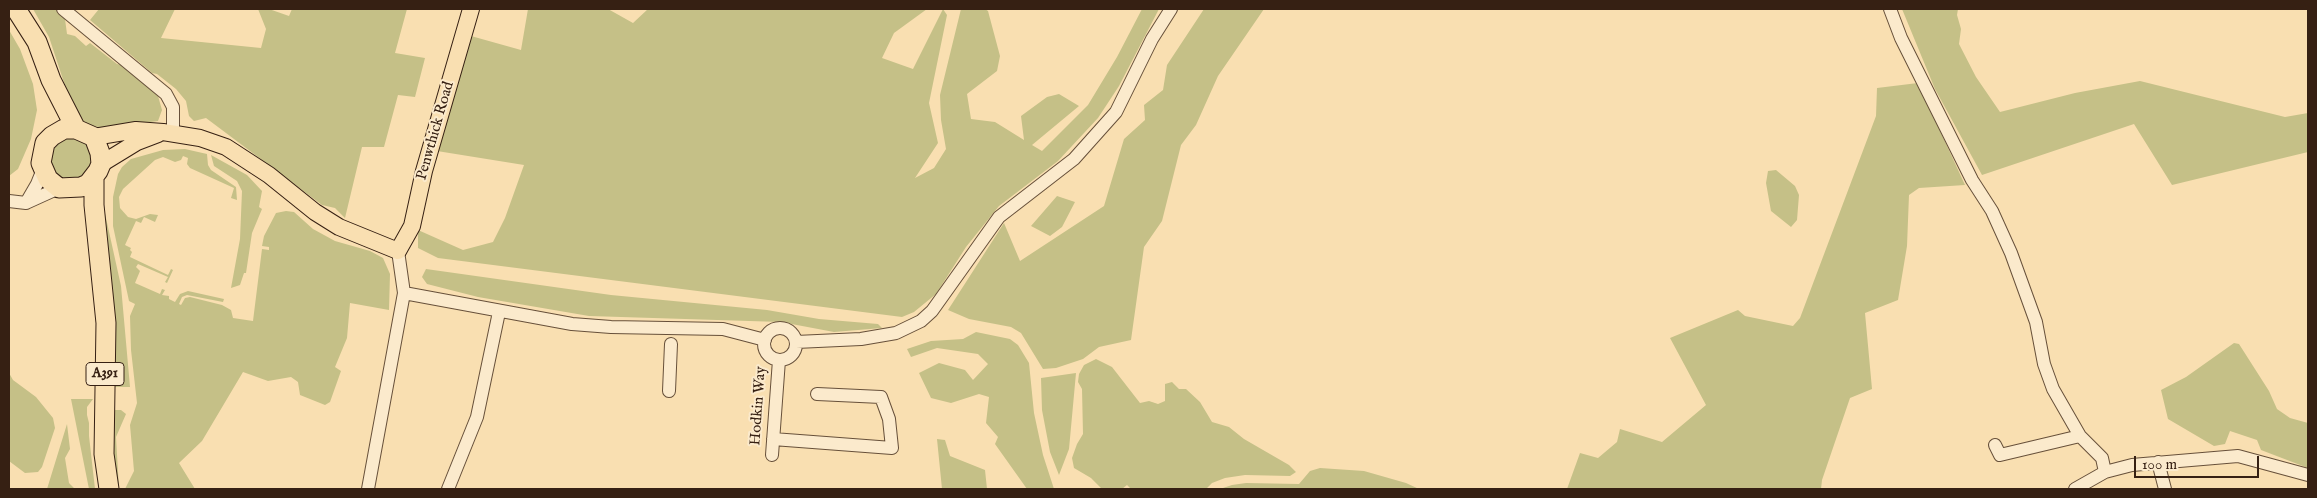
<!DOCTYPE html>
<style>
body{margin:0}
#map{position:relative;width:2317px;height:498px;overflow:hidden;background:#f9dfb1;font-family:"IM FELL English",serif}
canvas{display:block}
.frame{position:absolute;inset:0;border:10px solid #362013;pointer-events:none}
.scale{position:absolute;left:2134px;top:456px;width:125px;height:22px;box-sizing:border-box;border:2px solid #362013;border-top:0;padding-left:6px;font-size:15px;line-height:18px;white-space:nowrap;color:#362013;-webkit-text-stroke:4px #fbeacc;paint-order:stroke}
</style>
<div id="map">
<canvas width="2317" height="498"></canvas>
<div class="frame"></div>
<div class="scale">100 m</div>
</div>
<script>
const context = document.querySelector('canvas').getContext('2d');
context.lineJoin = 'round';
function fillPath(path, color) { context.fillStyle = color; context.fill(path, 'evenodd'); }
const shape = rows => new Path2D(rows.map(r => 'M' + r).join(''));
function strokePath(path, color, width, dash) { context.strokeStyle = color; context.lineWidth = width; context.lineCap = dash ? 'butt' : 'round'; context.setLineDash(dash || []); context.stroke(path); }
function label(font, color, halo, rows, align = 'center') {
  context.font = font + ' "IM FELL English",serif'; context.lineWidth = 4; context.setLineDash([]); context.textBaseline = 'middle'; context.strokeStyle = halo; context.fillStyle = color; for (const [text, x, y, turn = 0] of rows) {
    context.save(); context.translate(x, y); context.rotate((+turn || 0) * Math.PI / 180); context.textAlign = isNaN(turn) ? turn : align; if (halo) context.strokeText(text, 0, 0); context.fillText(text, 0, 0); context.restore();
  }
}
fillPath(shape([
 [33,9,56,9,65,19,67,34,75,36,86,46,90,43,117,64,122,65,158,96,162,110,158,121,105,128,91,126,81,121,73,110,49,37],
 [99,9,175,9,161,38,261,48,266,29,258,9,269,9,289,16,292,9,407,9,395,53,425,58,415,97,398,95,384,147,362,147,345,218,335,208,322,205,206,118,194,121,189,116,186,101,176,89,157,74,152,73,90,20],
 [528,9,608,9,633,23,648,9,927,9,894,33,882,58,913,69,943,9,947,15,929,103,938,143,915,178,934,168,946,149,941,120,940,95,961,9,985,9,988,11,1000,56,997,71,967,94,971,119,995,122,1024,140,1021,116,1047,97,1059,94,1079,106,1032,145,1042,151,1088,105,1117,57,1142,9,1159,9,1119,86,1098,118,1058,161,999,206,966,247,936,294,914,312,902,317,438,258,418,248,418,230,463,250,493,242,505,218,524,165,437,151,471,36,521,50],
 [1204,9,1264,9,1218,76,1196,125,1181,145,1162,221,1144,247,1131,340,1099,347,1083,359,1056,368,1043,369,1021,333,1011,327,969,319,948,310,1004,223,1020,261,1104,206,1124,139,1145,120,1144,105,1163,90,1167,65],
 [1902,9,1958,9,1957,15,1961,29,1959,44,1976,77,2000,112,2075,93,2140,81,2285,117,2308,113,2308,152,2172,185,2134,124,1982,175,1935,89],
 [9,30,20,49,33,84,37,110,31,139,18,169,9,176],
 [1918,83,1965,185,1919,188,1909,195,1907,246,1898,300,1865,313,1872,389,1850,398,1822,480,1821,489,1567,489,1580,453,1598,458,1617,442,1620,429,1662,442,1706,405,1670,338,1738,310,1745,316,1793,326,1800,318,1876,116,1877,88],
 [72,136,87,141,95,162,82,180,61,179,51,169,49,155,52,147,57,141],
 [185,149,207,154,208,165,211,170,236,187,237,200,231,198,234,188,190,168,187,164,188,158,183,156,181,160,175,162,163,157,155,160,123,189,119,197,120,208,128,217,136,219,150,214,158,215,155,222,144,217,141,223,136,221,125,245,131,248,130,250,132,252,130,257,168,275,171,269,173,270,167,283,165,282,168,277,138,264,136,267,140,271,135,283,160,294,162,289,165,290,162,295,169,296,169,299,175,302,180,294,188,291,224,299,223,302,187,295,182,297,179,304,181,305,185,298,190,297,222,305,231,310,233,318,253,321,262,249,269,250,269,247,262,246,264,236,276,213,286,211,294,212,313,229,335,241,370,251,383,258,390,274,389,310,350,303,347,338,335,367,341,371,330,402,325,405,300,395,298,382,291,377,268,381,243,372,202,441,179,463,195,489,125,489,134,471,130,425,137,403,131,350,130,316,135,304,129,301,113,226,113,197,118,174,122,167,131,159,163,150],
 [211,155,247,175,262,191,259,207,262,209,252,233,246,273,244,273,240,285,231,288,240,239,242,191,237,181,214,166],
 [1776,170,1795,186,1799,195,1797,220,1791,227,1771,211,1766,183,1768,171],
 [1057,196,1075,202,1062,227,1050,236,1031,226],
 [101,209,104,209,121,286,130,387,114,387,119,381,110,373],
 [426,269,611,295,767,310,819,319,878,324,882,328,834,332,781,322,589,316,478,297,427,284,422,277],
 [976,332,1010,339,1018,345,1029,363,1034,413,1043,455,1054,489,1027,489,995,444,998,437,986,423,989,397,979,394,951,403,931,398,919,373,939,363,965,370,973,380,988,364,978,354,937,348,911,357,907,349,931,341,963,339],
 [2234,343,2239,344,2269,391,2277,409,2290,418,2308,423,2308,468,2261,450,2257,440,2230,431,2225,444,2214,446,2168,419,2161,390,2186,377],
 [1096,359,1112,367,1140,403,1149,401,1158,404,1165,401,1165,384,1172,382,1179,389,1186,389,1200,402,1212,422,1229,427,1244,439,1289,465,1296,472,1290,476,1245,475,1225,478,1212,483,1206,489,1131,489,1127,485,1122,489,1102,489,1091,478,1074,468,1072,458,1077,444,1083,434,1082,389,1078,382,1079,374,1084,365],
 [9,373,13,380,36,397,53,418,55,428,42,467,38,472,25,473,9,461],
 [1076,373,1069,449,1059,475,1050,452,1042,410,1041,378],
 [71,399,93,399,87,407,87,415,89,423,89,436,95,489,89,489],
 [110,410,121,410,126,414,116,437,119,489,114,489],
 [67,424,70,449,65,458,69,483,75,489,47,489],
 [937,439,945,440,950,456,985,470,987,489,942,489],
 [1320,468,1364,471,1406,483,1419,489,1220,489,1232,485,1246,483,1299,484,1310,471]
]), '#c5c087');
const minor = shape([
 [63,9,166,94,173,107,173,133],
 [1890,9,1901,38,1972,180,1992,211,2011,253,2036,322,2044,364,2053,389,2080,436,2102,458,2105,472],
 [9,201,26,203],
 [26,203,37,184,43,169],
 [26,203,59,188],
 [404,293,572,324,611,327,723,329,765,340],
 '764 344a16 16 0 1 1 32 0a16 16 0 1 1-32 0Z',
 [796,342,861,339,896,333,921,321,932,311,999,217,1074,159,1116,112,1152,39,1171,9],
 [669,391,671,344],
 [773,439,892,448,889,419,881,397,817,394],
 [1995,445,2000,455,2080,436],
 [772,455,779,360],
 [2158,462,2165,489],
 [368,489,404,293,398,251],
 [448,489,477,417,499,312],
 [2075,489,2105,472,2132,465,2238,456,2308,475]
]);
const major = shape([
 [94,137,136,130,163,132,200,138,226,147,269,175,315,212,339,227,398,251,412,226,424,171,471,9],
 [101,164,137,142,158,134]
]);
const highway = shape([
 [16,9,37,42,51,80,76,129],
 [64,129,76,129,94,137,100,153,101,164,98,171,88,184,81,187,59,188,48,179,41,163,45,143,52,136,64,129],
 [94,178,94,205,106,323,104,454,109,489]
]);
strokePath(minor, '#67503a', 14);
strokePath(major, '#362013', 18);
strokePath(highway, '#362013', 21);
strokePath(minor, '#fbeacc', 12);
strokePath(major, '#f9dfb1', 16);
strokePath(highway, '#f9dfb1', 19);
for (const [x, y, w] of [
 [105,374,38]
]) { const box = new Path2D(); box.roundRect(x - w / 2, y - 11.5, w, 23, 4); context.fillStyle = '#fbeacc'; context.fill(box); strokePath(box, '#362013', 1); }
label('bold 14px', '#362013', null, [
 ["A391",105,374]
]);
label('15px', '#362013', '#fbeacc', [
 ["Penwthick Road",436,131,-74],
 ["Hodkin Way",759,406,-86]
]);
</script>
